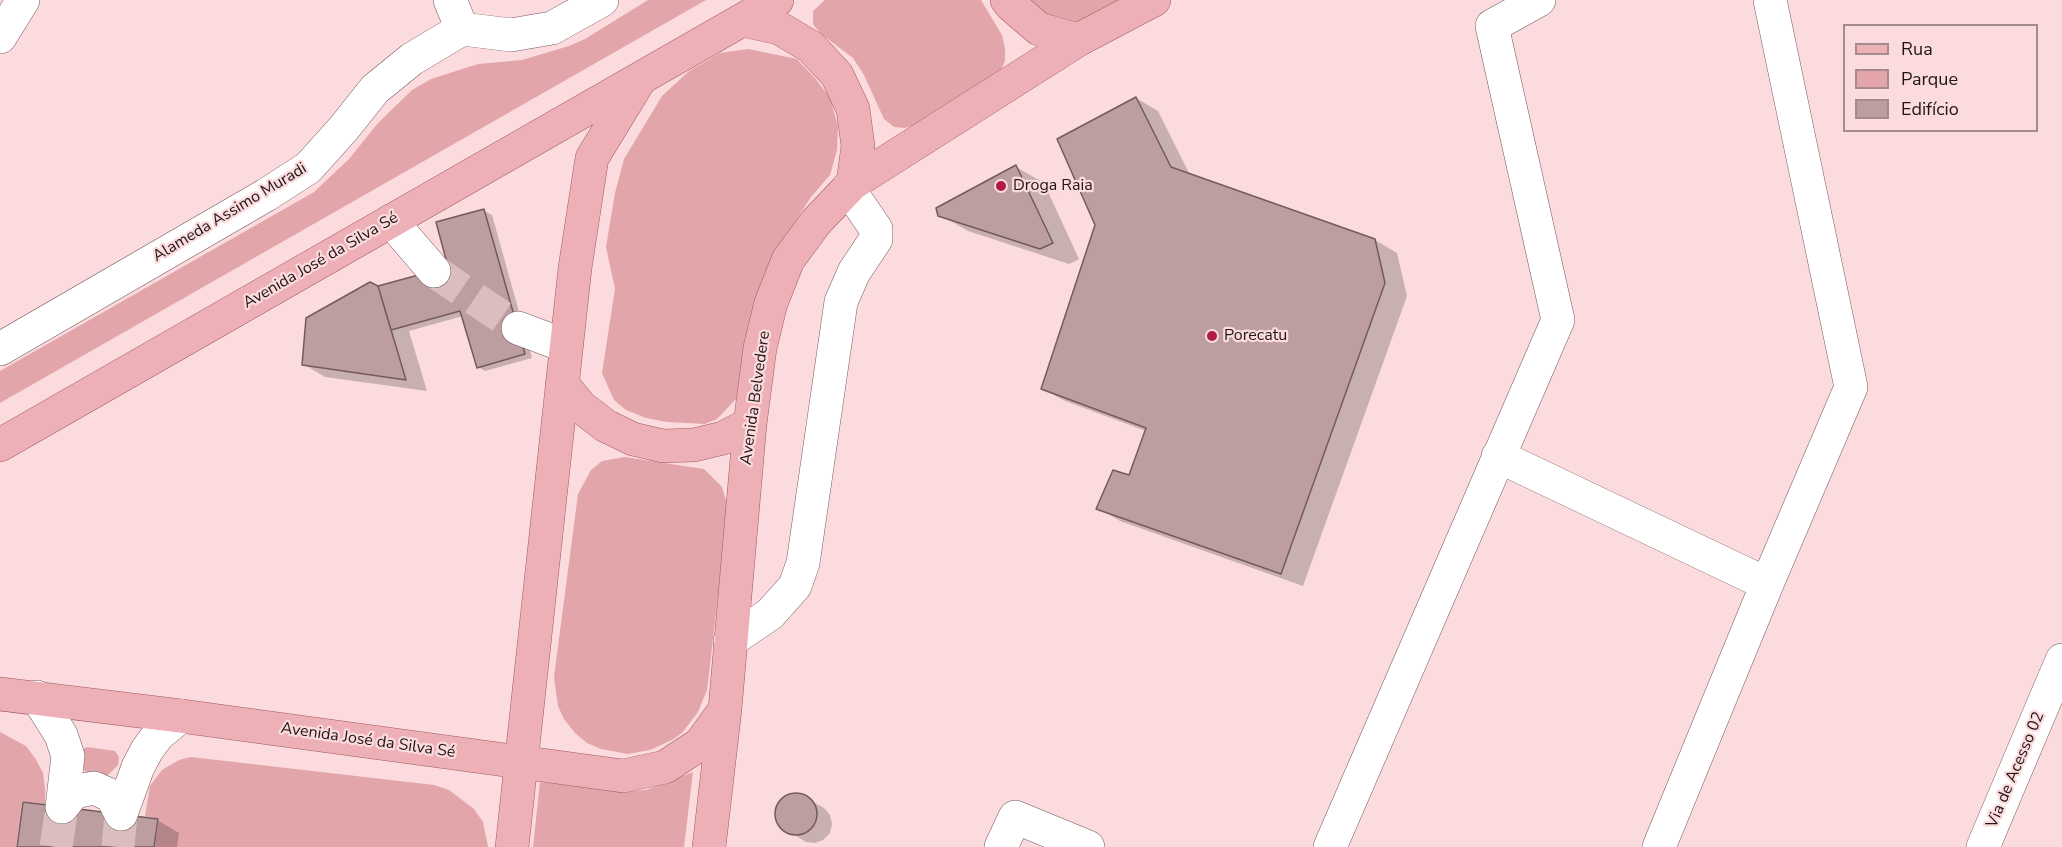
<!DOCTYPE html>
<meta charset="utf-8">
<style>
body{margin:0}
#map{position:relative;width:2062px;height:847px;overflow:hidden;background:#fbdbdd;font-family:"Nunito Sans",sans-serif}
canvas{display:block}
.legend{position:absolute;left:1843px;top:24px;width:195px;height:108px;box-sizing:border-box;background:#fbdbdd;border:2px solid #a48c8d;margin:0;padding:8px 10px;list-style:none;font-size:18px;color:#211616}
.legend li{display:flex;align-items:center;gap:12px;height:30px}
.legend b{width:30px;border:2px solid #a48c8d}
</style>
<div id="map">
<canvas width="2062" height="847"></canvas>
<ul class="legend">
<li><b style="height:8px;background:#eeb0b7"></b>Rua</li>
<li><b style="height:16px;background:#e2a5aa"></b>Parque</li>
<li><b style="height:16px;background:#bc9ea0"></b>Edifício</li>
</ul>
</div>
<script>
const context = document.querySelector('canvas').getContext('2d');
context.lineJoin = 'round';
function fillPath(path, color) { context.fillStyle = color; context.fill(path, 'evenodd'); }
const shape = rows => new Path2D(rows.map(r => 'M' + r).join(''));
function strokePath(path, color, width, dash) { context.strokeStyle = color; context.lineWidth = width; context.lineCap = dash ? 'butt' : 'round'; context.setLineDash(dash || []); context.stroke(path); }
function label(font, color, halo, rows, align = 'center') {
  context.font = font + ' "Nunito Sans",sans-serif'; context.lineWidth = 4.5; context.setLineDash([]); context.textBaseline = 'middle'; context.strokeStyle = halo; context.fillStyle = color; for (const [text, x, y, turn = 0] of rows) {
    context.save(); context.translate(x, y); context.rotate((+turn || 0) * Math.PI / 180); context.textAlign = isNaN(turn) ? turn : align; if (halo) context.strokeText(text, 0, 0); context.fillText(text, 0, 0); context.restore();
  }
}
fillPath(shape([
 [648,0,706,0,0,403,0,371,314,192,349,159,378,123,412,90,431,79,478,64,522,60,569,46,585,39],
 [825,0,981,0,1002,35,1005,49,1005,61,1001,70,914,125,905,128,894,127,884,119,864,75,853,58,820,33,813,24,813,11],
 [1026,0,1131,0,1083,24,1055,24],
 [748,49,797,59,815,78,830,98,838,126,837,150,830,175,811,197,781,244,736,399,717,419,705,424,667,422,646,418,626,410,614,400,602,373,615,289,606,247,615,193,624,159,662,96,689,71,720,53],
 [625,457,704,469,722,487,728,508,709,674,707,690,698,712,682,733,672,740,650,750,628,754,601,749,587,743,575,733,564,719,558,706,554,677,578,494,591,470,602,461],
 [0,732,26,746,35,758,43,773,45,787,45,804,22,801,16,847,0,847],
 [87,747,115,751,119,757,118,765,108,775,103,776,87,773,82,767,81,750],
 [191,757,434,785,449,790,474,809,483,822,488,847,155,847,159,819,145,816,150,786,162,770,179,760],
 [693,772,684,847,533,847,540,782,626,791,646,790]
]), '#e2a5aa');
fillPath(shape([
 [1136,98,1158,111,1190,175,1375,240,1397,253,1407,296,1303,586,1120,521,1098,508,1130,476,1146,431,1065,401,1043,389],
 [1016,167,1044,183,1079,259,1069,264,968,231,940,215],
 [484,211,492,215,532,358,485,371,478,367,463,316,409,331,427,391,325,377,303,364,378,288,450,268],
 [793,795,800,795,808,799,824,808,830,815,832,824,830,833,823,840,815,843,806,842,783,828,778,820,777,812,780,804],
 [157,820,179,833,177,847,19,847]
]), '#0003');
const building = shape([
 [1136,97,1171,167,1375,239,1385,283,1281,574,1096,509,1113,470,1129,475,1146,428,1041,389,1095,225,1057,139,1136,97],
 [1016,165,1053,243,1040,249,938,216,936,208,1016,165],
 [484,209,525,354,477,368,460,311,391,330,378,286,448,267,436,222,484,209],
 [370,282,378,286,406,380,302,365,306,318,370,282],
 '775 814a21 21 0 1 1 42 0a21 21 0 1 1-42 0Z',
 [23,802,158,819,154,847,17,847,23,802]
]);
fillPath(building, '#bc9ea0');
strokePath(building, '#755a5c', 1.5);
strokePath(shape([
 [434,271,518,328],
 [56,847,62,807],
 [118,847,121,814]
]), '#dabdbf', 33, [33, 16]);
const minor = shape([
 [450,0,462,29],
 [0,37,23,0],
 [391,221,434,271],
 [518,328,566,346],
 [0,349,266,195,308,168,344,128,375,89,412,59,462,29,511,35,552,28,602,0],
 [1498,456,1767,584],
 [730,641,770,614,795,586,803,563,841,302,854,272,876,239,876,229,848,188],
 [37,697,61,735,68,756,62,807],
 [62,807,74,792,94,788,112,796,121,814],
 [121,814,138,767,147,750,158,735,181,716],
 [1001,847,1015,817,1088,847],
 [1330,847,1558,320,1492,26,1539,0],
 [1659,847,1767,584,1851,387,1770,0],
 [1983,847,2062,660]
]);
const major = shape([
 [1007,0,1011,5,1039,29,1078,40],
 [742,20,779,28,811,47,837,75,853,109,858,146,853,183],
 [562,384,581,407,606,426,633,439,663,446,694,445,723,438,750,424],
 [0,445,777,0],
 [0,694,181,716,623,776,665,767,700,744,724,711],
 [512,847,575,268,592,158,639,81],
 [709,847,725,709,750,424,760,348,771,303,788,260,816,222,853,183,1078,40,1154,0]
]);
strokePath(minor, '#74595b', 34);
strokePath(major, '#9f585f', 34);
strokePath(minor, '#fff', 33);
strokePath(major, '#eeb0b7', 33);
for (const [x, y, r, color] of [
 [1001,186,6,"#af1c42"],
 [1212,336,6,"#af1c42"]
]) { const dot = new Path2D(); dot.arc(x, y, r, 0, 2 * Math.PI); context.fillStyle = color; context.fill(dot); strokePath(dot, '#fbdbdd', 2); }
label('16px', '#211616', '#fbdbdd', [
 ["Droga Raia",1013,186],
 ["Porecatu",1224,336]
], 'left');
label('16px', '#211616', '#fbdbdd', [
 ["Alameda Assimo Muradi",230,213,-31],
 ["Avenida José da Silva Sé",321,261,-30],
 ["Avenida Belvedere",756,398,-82],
 ["Avenida José da Silva Sé",368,741,8],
 ["Via de Acesso 02",2016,770,-67]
]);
</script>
